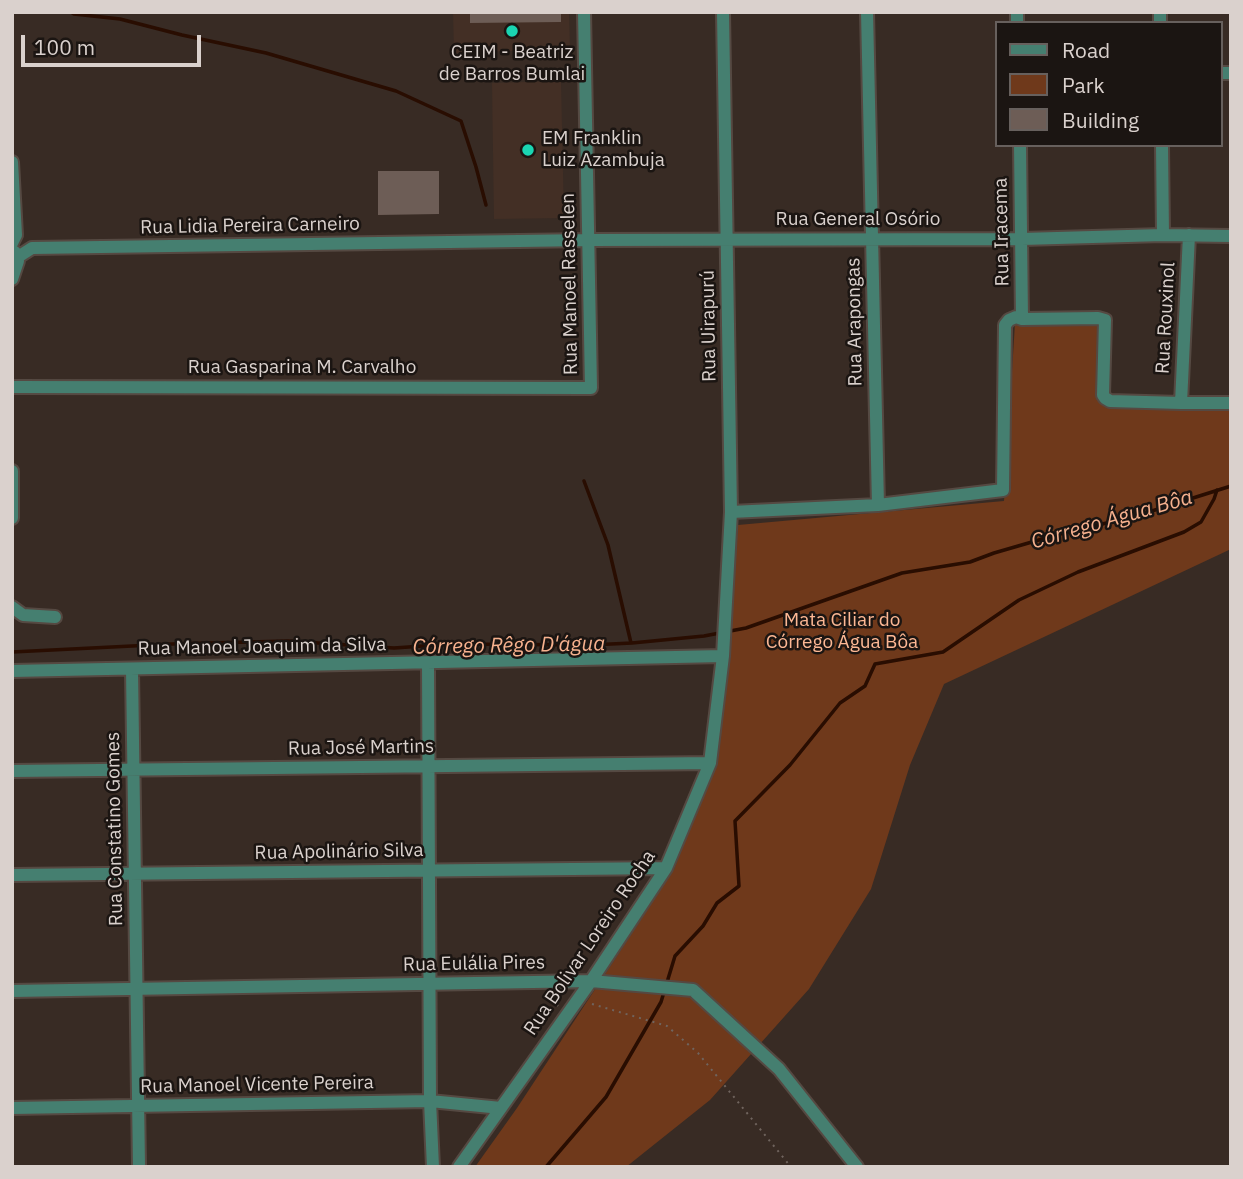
<!DOCTYPE html>
<meta charset="utf-8">
<style>
body{margin:0}
#map{position:relative;width:1243px;height:1179px;overflow:hidden;background:#382b24;font-family:"IBM Plex Sans",sans-serif}
canvas{display:block}
.frame{position:absolute;inset:0;border:14px solid #dad1cd;pointer-events:none}
.legend{position:absolute;left:995px;top:21px;width:228px;height:126px;box-sizing:border-box;background:#1b1512;border:2px solid #67605d;margin:0;padding:9px 12px;list-style:none;font-size:21px;color:#dad1cd}
.legend li{display:flex;align-items:center;gap:14px;height:35px}
.legend b{width:35px;border:2px solid #67605d}
.scale{position:absolute;left:21px;top:35px;width:180px;height:32px;box-sizing:border-box;border:4px solid #dad1cd;border-top:0;padding-left:9px;font-size:21px;line-height:24px;white-space:nowrap;color:#dad1cd;-webkit-text-stroke:5px #1b1512;paint-order:stroke}
</style>
<div id="map">
<canvas width="1243" height="1179"></canvas>
<div class="frame"></div>
<ul class="legend">
<li><b style="height:9px;background:#457f70"></b>Road</li>
<li><b style="height:19px;background:#6f391b"></b>Park</li>
<li><b style="height:19px;background:#6d5d56"></b>Building</li>
</ul>
<div class="scale">100 m</div>
</div>
<script>
const context = document.querySelector('canvas').getContext('2d');
context.lineJoin = 'round';
function fillPath(path, color) { context.fillStyle = color; context.fill(path, 'evenodd'); }
const shape = rows => new Path2D(rows.map(r => 'M' + r).join(''));
function strokePath(path, color, width, dash) { context.strokeStyle = color; context.lineWidth = width; context.lineCap = dash ? 'butt' : 'round'; context.setLineDash(dash || []); context.stroke(path); }
function label(font, color, halo, rows, align = 'center') {
  context.font = font + ' "IBM Plex Sans",sans-serif'; context.lineWidth = 5; context.setLineDash([]); context.textBaseline = 'middle'; context.strokeStyle = halo; context.fillStyle = color; for (const [text, x, y, turn = 0] of rows) {
    context.save(); context.translate(x, y); context.rotate((+turn || 0) * Math.PI / 180); context.textAlign = isNaN(turn) ? turn : align; if (halo) context.strokeText(text, 0, 0); context.fillText(text, 0, 0); context.restore();
  }
}
fillPath(shape([
 [453,12,569,12,570,49,454,53],
 [561,81,564,218,494,219,492,83]
]), '#432f25');
fillPath(shape([
 [1015,323,1103,325,1106,400,1231,401,1231,549,944,684,910,765,871,889,809,989,710,1100,626,1167,475,1167,517,1108,674,869,716,762,738,525,1004,501]
]), '#6f391b');
strokePath(shape([
 [71,12,74,14,120,19,182,35,266,53,396,91,461,121,476,167,486,205],
 [584,481,608,545,631,643],
 [12,652,172,644,288,641,394,648,452,644,590,645,632,643,704,636,746,628,902,573,970,562,994,553,1056,535,1136,516,1231,486],
 [546,1167,606,1097,661,1002,675,956,703,926,717,903,739,886,735,821,790,765,840,703,865,686,875,664,943,652,1019,600,1078,572,1184,532,1201,522,1214,499,1217,490]
]), '#290d01', 3.5);
fillPath(shape([
 [470,12,561,12,561,22,470,23],
 [378,171,439,171,439,214,378,215]
]), '#6d5d56');
const street = shape([
 [867,12,878,505],
 [1017,12,1017,23],
 [1160,12,1160,23],
 [1220,73,1231,73],
 [1020,145,1022,319],
 [1162,145,1163,235],
 [12,162,16,235,12,243],
 [18,257,32,248,588,240,1022,239,1163,235,1231,236],
 [12,279,18,261,15,252],
 [12,387,591,388,584,12],
 [1181,403,1189,235],
 [12,471,12,518],
 [731,512,878,505,1003,490,1005,325,1009,320,1016,317,1022,319,1098,318,1105,320,1103,395,1105,398,1110,401,1181,403,1231,403],
 [12,607,23,615,55,617],
 [428,663,430,1101,433,1167],
 [132,669,139,1167],
 [12,671,723,656],
 [12,771,710,763],
 [12,875,666,868],
 [12,991,591,981,693,990,779,1069,857,1167],
 [12,1108,430,1101,501,1108],
 [459,1167,591,981,666,868,710,763,723,656,731,512,723,12]
]);
strokePath(street, '#554942', 16);
strokePath(shape([
 [548,994,558,1006],
 [592,1004,667,1026,698,1053,791,1167]
]), '#70645e', 2, [2, 5]);
strokePath(street, '#457f70', 12);
for (const [x, y, r, color] of [
 [512,31,7,"#1ad5b2"],
 [528,150,7,"#1ad5b2"]
]) { const dot = new Path2D(); dot.arc(x, y, r, 0, 2 * Math.PI); context.fillStyle = color; context.fill(dot); strokePath(dot, '#1b1512', 2.5); }
label('19px', '#dad1cd', '#1b1512', [
 ["CEIM - Beatriz",512,53],
 ["de Barros Bumlai",512,75],
 ["EM Franklin",542,139,"left"],
 ["Luiz Azambuja",542,161,"left"]
]);
label('19px', '#dad1cd', '#1b1512', [
 ["Rua General Osório",858,220],
 ["Rua Lidia Pereira Carneiro",250,226,-1],
 ["Rua Iracema",1002,232,-91],
 ["Rua Manoel Rasselen",570,284,-91],
 ["Rua Rouxinol",1166,318,-87],
 ["Rua Arapongas",855,322,-91],
 ["Rua Uirapurú",709,326,-91],
 ["Rua Gasparina M. Carvalho",302,368],
 ["Rua Manoel Joaquim da Silva",262,647,-1],
 ["Rua José Martins",361,748,-1],
 ["Rua Constatino Gomes",115,829,-91],
 ["Rua Apolinário Silva",339,852,-1],
 ["Rua Bolivar Loreiro Rocha",590,943,-56],
 ["Rua Eulália Pires",474,964,-1],
 ["Rua Manoel Vicente Pereira",257,1085,-1]
]);
label('19px', '#fdb894', '#1b1512', [
 ["Mata Ciliar do",842,621],
 ["Córrego Água Bôa",842,643]
]);
label('italic 21px', '#f6b18e', '#1b1512', [
 ["Córrego Água Bôa",1112,520,-16],
 ["Córrego Rêgo D'água",509,646,-1]
]);
</script>
